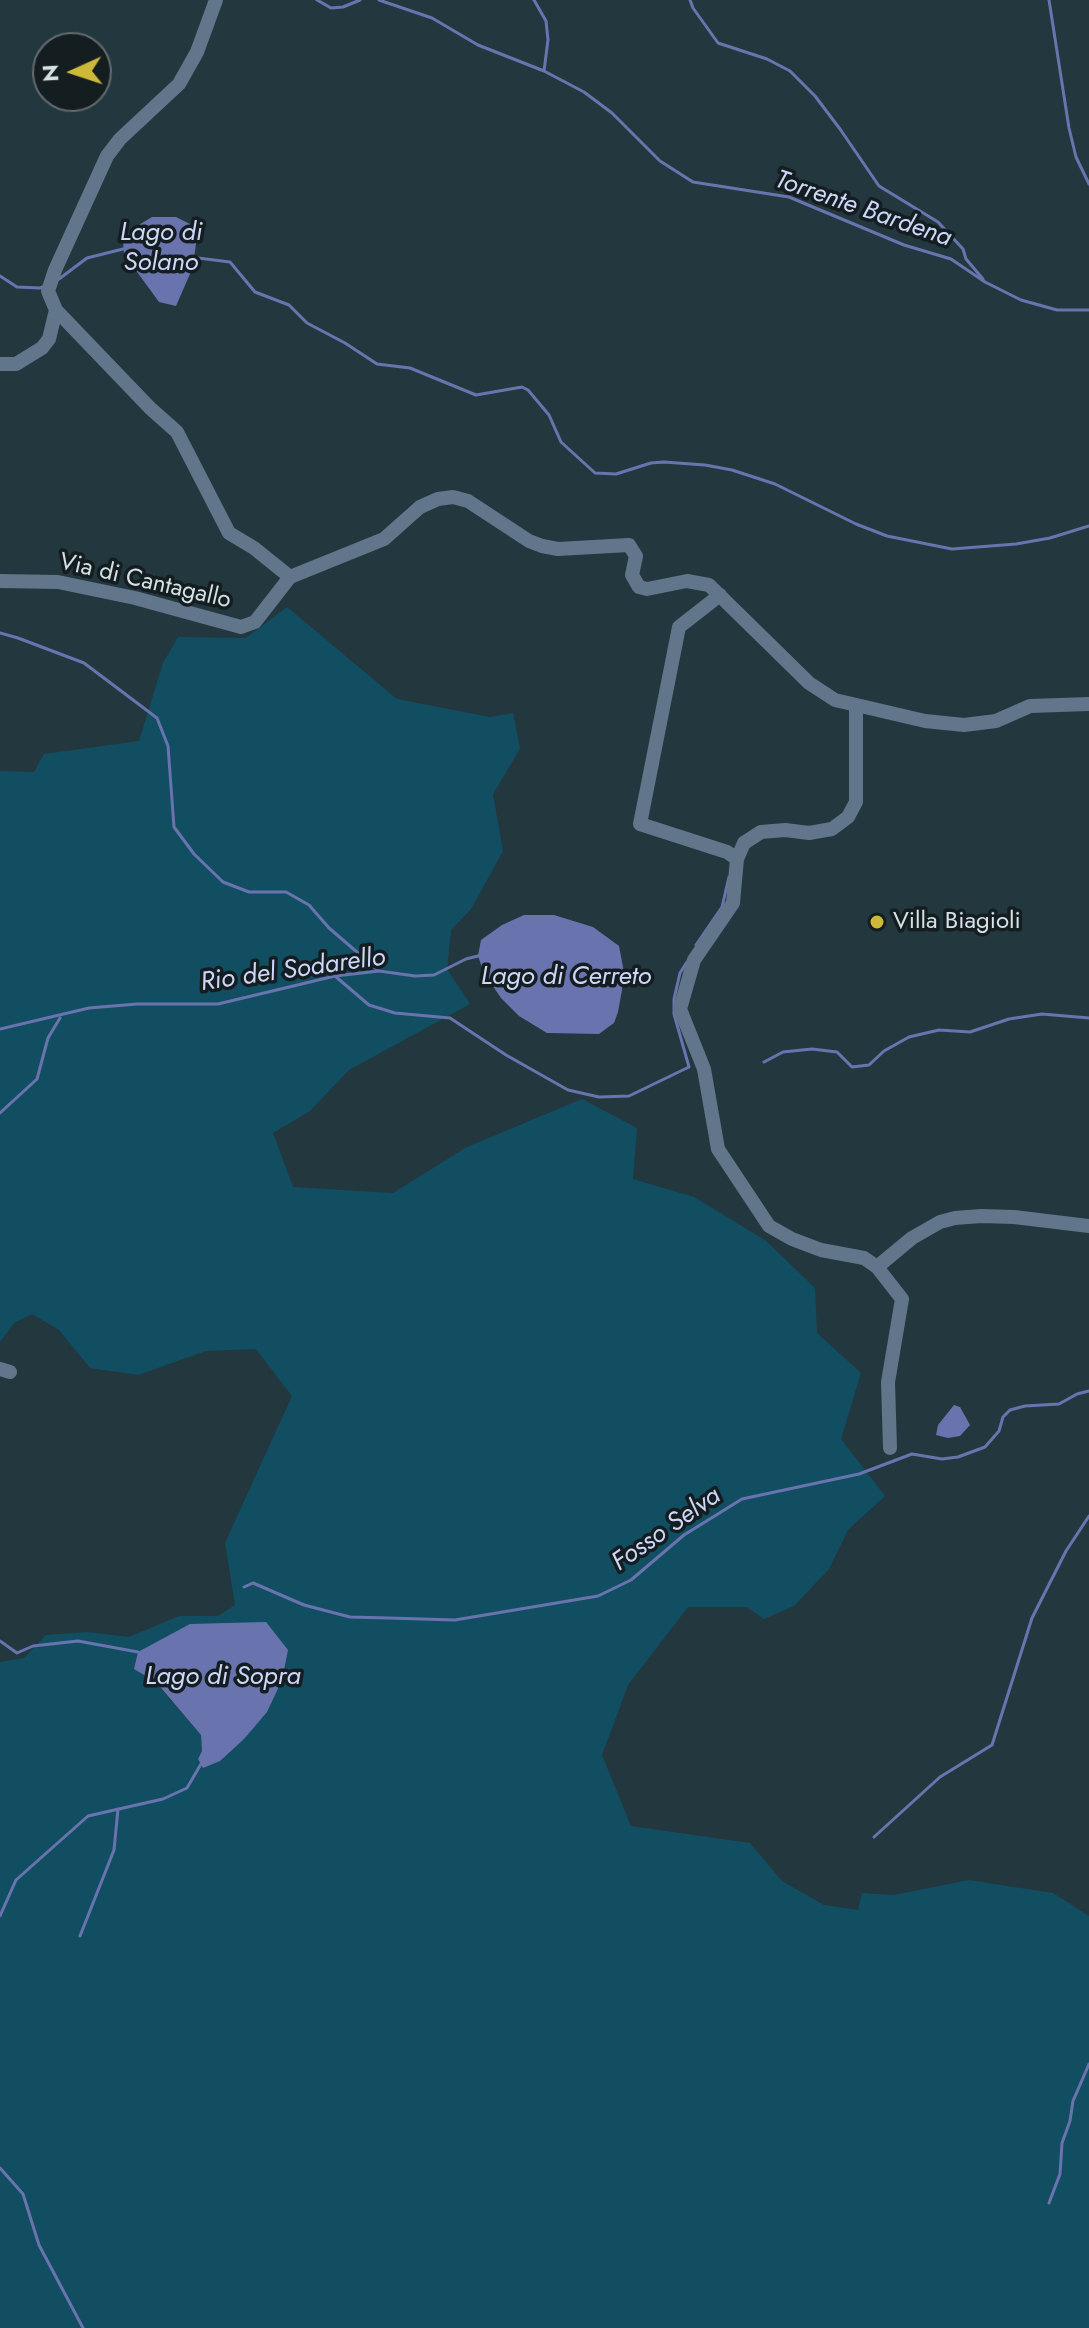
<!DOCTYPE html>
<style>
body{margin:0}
#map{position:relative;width:1089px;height:2328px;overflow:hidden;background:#23373f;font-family:Jost,sans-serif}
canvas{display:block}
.north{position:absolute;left:32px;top:32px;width:80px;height:80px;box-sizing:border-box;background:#141d20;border:2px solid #626b6f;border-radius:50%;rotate:267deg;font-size:22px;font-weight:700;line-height:32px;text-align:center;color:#d6e1e6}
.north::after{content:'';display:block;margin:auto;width:28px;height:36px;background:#cdb938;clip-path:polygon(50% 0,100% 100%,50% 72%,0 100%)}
</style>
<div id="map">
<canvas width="1089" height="2328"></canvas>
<div class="north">N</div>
</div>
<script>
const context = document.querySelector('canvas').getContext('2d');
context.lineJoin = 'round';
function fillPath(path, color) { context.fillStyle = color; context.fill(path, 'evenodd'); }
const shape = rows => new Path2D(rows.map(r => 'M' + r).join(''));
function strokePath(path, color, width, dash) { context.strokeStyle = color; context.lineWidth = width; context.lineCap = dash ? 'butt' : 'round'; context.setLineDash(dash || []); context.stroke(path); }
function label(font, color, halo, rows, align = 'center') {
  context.font = font + ' Jost,sans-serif'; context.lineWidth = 7; context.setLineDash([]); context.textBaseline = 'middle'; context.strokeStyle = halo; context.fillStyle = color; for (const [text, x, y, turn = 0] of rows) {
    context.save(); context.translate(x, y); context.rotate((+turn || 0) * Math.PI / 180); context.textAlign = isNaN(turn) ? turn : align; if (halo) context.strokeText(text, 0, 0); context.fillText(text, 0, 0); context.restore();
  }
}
fillPath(shape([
 [287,607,397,699,490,717,513,713,520,749,493,794,503,851,471,909,451,930,447,969,470,1004,349,1070,310,1111,273,1133,293,1187,393,1193,467,1147,582,1099,637,1128,633,1179,694,1197,765,1240,815,1288,817,1333,861,1373,841,1439,885,1496,848,1530,829,1569,794,1606,764,1619,747,1607,688,1607,628,1685,602,1755,631,1826,750,1843,782,1881,824,1905,858,1910,862,1893,894,1895,969,1880,1053,1893,1089,1916,1089,2328,0,2328,0,1662,24,1658,46,1635,87,1632,129,1637,179,1616,218,1616,235,1605,225,1543,292,1396,256,1349,206,1351,138,1375,90,1368,59,1330,32,1314,14,1323,0,1342,0,771,34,772,44,754,139,741,163,663,178,637,246,638],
 [190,1625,219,1625,204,1768,198,1759,202,1751,201,1735,155,1682,170,1637]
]), '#124e62');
fillPath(shape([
 [152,217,176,217,190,224,197,235,193,267,176,306,159,302,124,254,123,241,132,229],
 [524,915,554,915,593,927,619,946,623,967,622,990,618,1012,614,1023,607,1028,599,1034,547,1033,519,1016,501,998,484,973,478,956,481,940,502,925],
 [954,1405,960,1407,970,1425,960,1436,948,1438,936,1435,938,1425],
 [266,1622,288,1650,282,1680,267,1712,244,1739,220,1761,203,1768,198,1759,202,1751,201,1735,156,1682,134,1669,138,1652,190,1624]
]), '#6974ae');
strokePath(shape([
 [317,0,331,8,343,7,360,0],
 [379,0,432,18,478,45,544,71,584,92,612,113,660,161,693,182,789,197,904,245,951,259,985,282,1021,300,1057,310,1089,310],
 [534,0,546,21,548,40,544,71],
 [690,0,693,8,718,43,767,59,790,71,815,96,840,129,879,186,938,222,963,249,966,259,983,279],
 [1049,0,1069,128,1076,157,1089,184],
 [190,257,230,262,255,292,289,305,307,323,345,343,377,364,410,368,476,395,522,387,528,390,549,415,561,442,595,473,616,474,651,463,664,462,705,465,732,470,775,484,856,524,887,536,952,549,1016,544,1050,538,1089,526],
 [0,276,17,287,40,288,45,286],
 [59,279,87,258,127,248],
 [0,633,18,638,84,663,157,718,168,746,174,827,194,854,223,882,249,892,286,892,309,905,329,928,379,971],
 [696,945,722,907,729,877],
 [335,976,369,1005,395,1013,450,1018,506,1055,568,1090,599,1097,629,1096,689,1067,674,1014,674,999,680,973,687,962],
 [0,1029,89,1008,137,1004,218,1004,335,976,379,971,415,976,434,975,466,959,478,956],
 [764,1062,783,1052,812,1049,837,1052,852,1067,869,1065,884,1051,909,1037,939,1030,970,1032,1009,1019,1042,1014,1089,1018],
 [0,1113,37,1079,48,1038,60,1018],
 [244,1587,253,1583,304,1605,350,1617,388,1618,455,1620,598,1596,631,1580,684,1535,742,1499,859,1474,912,1454,942,1459,958,1457,985,1447,999,1431,1003,1417,1010,1410,1025,1406,1059,1404,1077,1394,1089,1391],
 [0,1641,17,1653,33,1646,78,1641,138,1652],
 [874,1837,940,1777,992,1745,1032,1618,1066,1551,1089,1516],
 [0,1916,16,1880,88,1816,163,1799,187,1788,201,1764],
 [80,1936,114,1850,118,1809],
 [0,2168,23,2194,39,2245,83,2328],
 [1049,2203,1060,2174,1062,2143,1070,2121,1073,2101,1089,2064]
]), '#6974ae', 3);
strokePath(shape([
 [216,0,197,52,179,84,120,139,107,156,55,270,48,291,56,310,150,408,177,432,229,533,254,548,290,577],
 [0,364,16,364,42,348,49,339,56,310],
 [0,581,58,582,135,598,241,627,255,622,290,577,384,539,420,507,438,499,453,497,468,501,529,541,542,546,558,549,629,545,636,556,632,575,639,587,647,589,687,581,709,585,809,683,835,700,925,721,964,725,996,721,1030,706,1089,704],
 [720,595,679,627,640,824,727,852,737,859],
 [856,707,856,802,848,817,832,829,809,833,785,830,761,832,744,843,737,859,733,903,694,960,680,1009,704,1069,718,1149,769,1226,792,1239,821,1250,864,1258,877,1267,902,1299,888,1382,890,1448],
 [877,1267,912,1238,940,1222,955,1218,981,1216,1014,1217,1089,1226],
 [0,1369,10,1372]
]), '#61758b', 14);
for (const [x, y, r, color] of [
 [877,922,8,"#cdb938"]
]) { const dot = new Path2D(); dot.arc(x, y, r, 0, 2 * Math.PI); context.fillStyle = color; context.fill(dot); strokePath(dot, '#141d20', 3); }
label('24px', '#d6e1e6', '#141d20', [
 ["Via di Cantagallo",145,582,13]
]);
label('24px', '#d6e1e6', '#141d20', [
 ["Villa Biagioli",893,922]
], 'left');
label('italic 26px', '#cfd6f9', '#141d20', [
 ["Torrente Bardena",863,210,19],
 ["Lago di",161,234],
 ["Solano",161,264],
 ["Rio del Sodarello",293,971,-8],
 ["Lago di Cerreto",566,978],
 ["Fosso Selva",667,1530,-35],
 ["Lago di Sopra",223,1678]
]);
</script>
